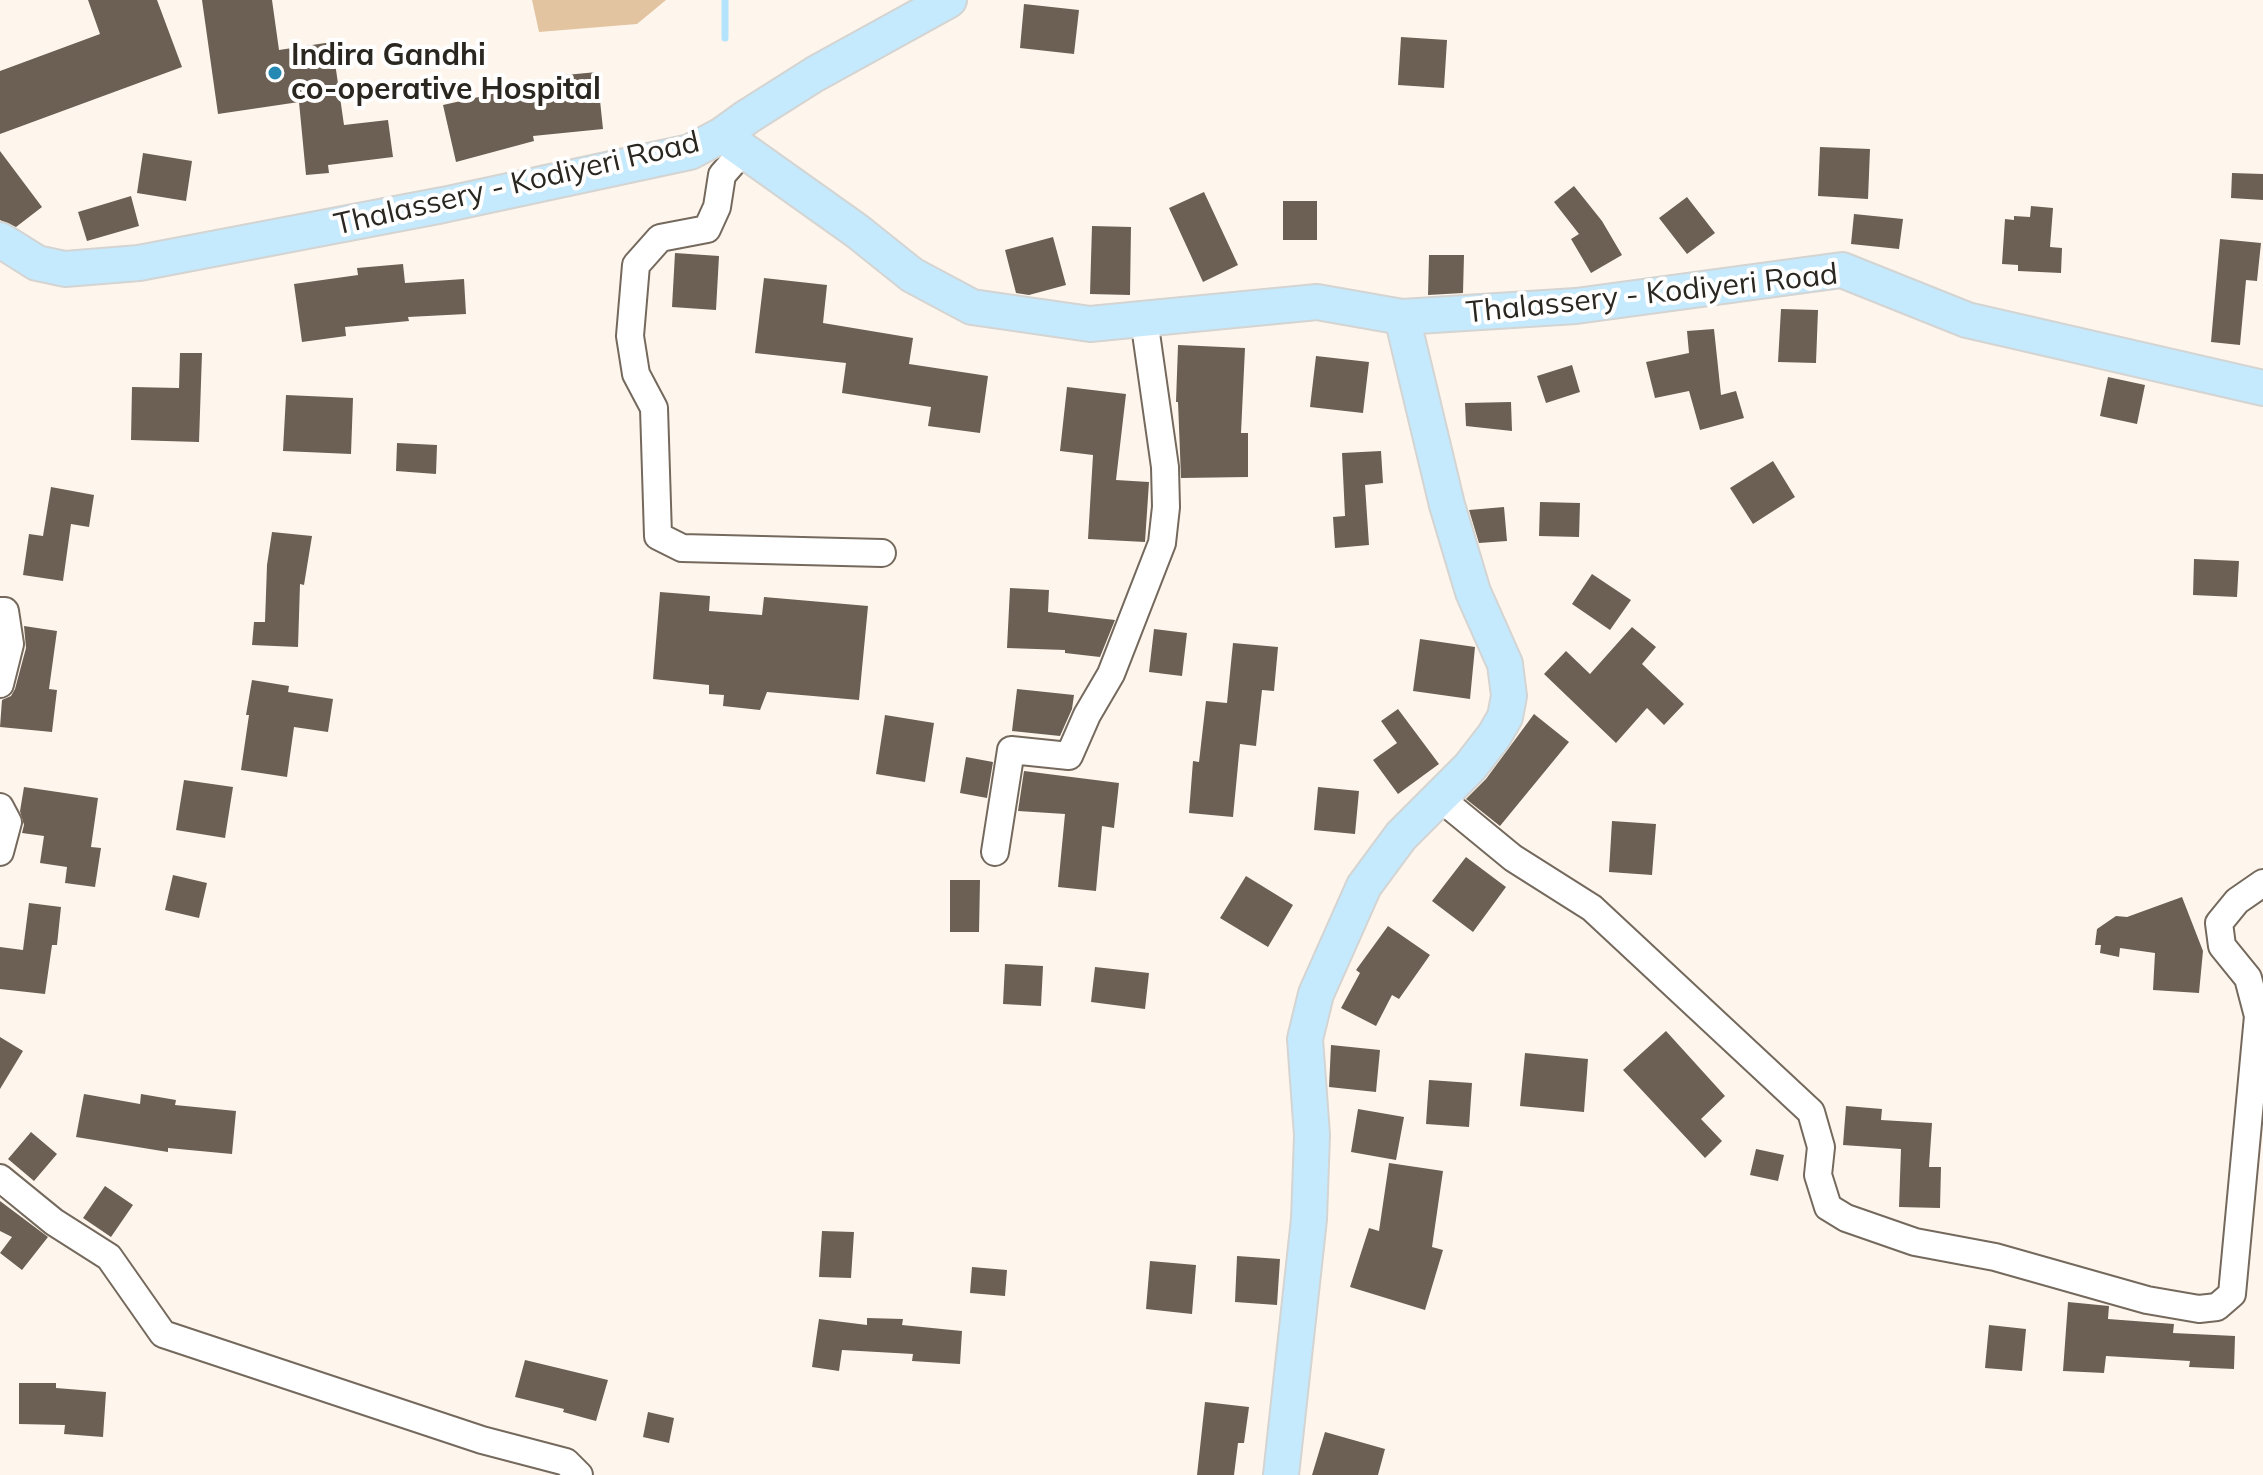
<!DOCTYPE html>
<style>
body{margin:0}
canvas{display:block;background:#fef6ed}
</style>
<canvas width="2263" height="1475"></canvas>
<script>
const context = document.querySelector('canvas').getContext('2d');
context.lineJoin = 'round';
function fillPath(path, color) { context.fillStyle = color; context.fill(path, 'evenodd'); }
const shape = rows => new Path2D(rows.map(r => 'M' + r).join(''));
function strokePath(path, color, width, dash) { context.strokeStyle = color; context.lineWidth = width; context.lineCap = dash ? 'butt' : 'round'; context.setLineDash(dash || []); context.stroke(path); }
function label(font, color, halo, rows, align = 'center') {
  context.font = font + ' Mulish,sans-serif'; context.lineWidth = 8; context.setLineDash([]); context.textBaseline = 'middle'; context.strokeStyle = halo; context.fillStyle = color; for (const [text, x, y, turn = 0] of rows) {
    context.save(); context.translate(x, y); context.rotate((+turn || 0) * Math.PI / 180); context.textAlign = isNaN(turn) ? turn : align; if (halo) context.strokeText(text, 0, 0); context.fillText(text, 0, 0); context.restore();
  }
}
fillPath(shape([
 [532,0,666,0,637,24,539,32]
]), '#e2c4a1');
strokePath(shape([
 [725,38,725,0]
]), '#b4e3fd', 7);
fillPath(shape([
 [88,0,157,0,182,67,0,134,0,71,100,34],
 [202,0,272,0,279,50,332,42,344,125,388,120,393,157,328,165,329,173,306,175,299,102,218,114],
 [1024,4,1079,10,1074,54,1020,48],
 [1401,37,1447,40,1444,88,1398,85],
 [597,72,603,129,533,136,534,141,456,162,443,105,555,80,555,76],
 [1820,147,1870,149,1868,199,1818,196],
 [0,151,42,207,16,227,0,220],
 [143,153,192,161,186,201,137,193],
 [2232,173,2263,174,2263,200,2231,198],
 [1574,186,1602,221,1622,255,1591,273,1571,239,1579,234,1554,202],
 [1204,192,1238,265,1203,282,1169,208],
 [131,196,139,226,87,241,78,212],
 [1687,197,1715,233,1687,254,1659,218],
 [1283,201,1317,201,1317,240,1283,240],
 [2031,206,2053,208,2050,247,2062,248,2061,273,2018,271,2018,265,2002,264,2005,219,2014,220,2014,216,2030,217],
 [1854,214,1903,219,1899,249,1851,244],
 [1092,226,1131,227,1130,295,1090,294],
 [1053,237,1066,285,1029,295,1016,293,1005,250],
 [2220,239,2261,243,2257,281,2246,280,2240,345,2211,342],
 [675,253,719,256,716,310,672,307],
 [1429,255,1464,255,1463,293,1428,295],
 [403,264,405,283,464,279,466,314,408,317,409,321,345,327,346,336,302,342,294,284,358,275,357,268],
 [764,278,827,285,823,323,913,338,909,364,988,376,980,433,928,426,931,407,842,393,846,363,755,353],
 [1781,309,1818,310,1816,363,1778,362],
 [1714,329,1721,395,1736,391,1744,418,1700,430,1689,391,1655,398,1646,362,1689,353,1687,331],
 [1178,345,1245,348,1241,433,1248,433,1248,477,1181,478,1178,402,1176,402],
 [180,353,202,353,199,442,131,440,132,387,179,388],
 [1316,356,1369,362,1363,413,1310,407],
 [1572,365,1580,392,1546,403,1537,376],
 [2108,377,2145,385,2137,424,2100,416],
 [1067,387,1126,394,1116,480,1149,482,1145,542,1088,539,1093,455,1060,451],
 [286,395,353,398,351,454,283,451],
 [1511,402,1512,431,1466,426,1465,403],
 [397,443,437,445,436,474,396,471],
 [1381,451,1383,483,1365,485,1369,545,1335,548,1333,517,1345,516,1342,453],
 [1773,461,1795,497,1753,524,1730,488],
 [51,487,94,495,89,527,71,524,63,581,23,575,29,534,43,536],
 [1540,502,1580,503,1579,537,1539,536],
 [1504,507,1507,541,1479,543,1469,510],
 [272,532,312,536,304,585,300,584,298,647,252,645,254,622,265,622,267,565],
 [2194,559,2239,561,2237,597,2193,595],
 [1592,574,1631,600,1610,630,1572,604],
 [1010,588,1049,590,1048,612,1115,620,1100,657,1065,653,1065,650,1007,648],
 [660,592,710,596,709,611,762,615,764,597,868,606,859,700,767,692,760,710,723,706,724,695,709,694,709,685,653,679],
 [24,626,57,631,49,689,57,690,52,732,0,727,2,700,11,696,15,689,26,648],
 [1632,627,1656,647,1642,664,1684,704,1664,725,1647,708,1616,743,1544,674,1566,651,1590,674],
 [1154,629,1187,633,1182,676,1149,672],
 [1420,639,1475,647,1470,699,1413,691],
 [1233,643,1278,647,1274,691,1262,690,1256,746,1240,744,1233,817,1189,813,1193,761,1199,762,1206,701,1227,703],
 [252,680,289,686,288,692,333,699,328,732,294,727,287,777,241,770,249,715,246,715],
 [1017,689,1074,695,1072,709,1060,736,1012,731],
 [1398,709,1439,764,1398,794,1373,760,1397,743,1381,721],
 [1534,714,1569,742,1500,826,1466,799,1486,779],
 [885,715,934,723,925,782,876,774],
 [966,757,993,762,987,798,960,793],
 [1024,771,1119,783,1114,828,1102,826,1096,891,1058,887,1065,814,1018,811],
 [184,780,233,787,225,838,176,830],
 [24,787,98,798,91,847,101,848,95,887,65,883,67,867,40,863,44,836,22,833,24,825,20,811],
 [1318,787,1359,791,1355,834,1314,830],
 [1612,821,1656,824,1652,875,1609,872],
 [1466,857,1506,887,1473,932,1432,901],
 [173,875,207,883,199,918,165,910],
 [1246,876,1293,905,1268,947,1220,918],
 [950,880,980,880,979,932,950,932],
 [2182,897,2203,951,2199,993,2153,990,2155,953,2120,948,2119,957,2100,953,2101,945,2095,945,2097,929,2116,916,2127,917],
 [29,903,61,907,57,945,52,945,45,994,0,989,0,947,23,950],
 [1388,926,1430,955,1399,999,1392,995,1376,1026,1341,1008,1360,973,1356,970],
 [1005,964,1043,966,1041,1006,1003,1004],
 [1095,967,1149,973,1145,1009,1091,1002],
 [1666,1031,1725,1096,1701,1119,1722,1141,1705,1158,1623,1070],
 [0,1037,23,1051,0,1089],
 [1331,1045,1380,1050,1376,1092,1329,1087],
 [1525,1053,1588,1059,1584,1112,1520,1106],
 [1429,1080,1472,1083,1469,1127,1426,1124],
 [84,1094,140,1104,141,1094,176,1100,175,1105,236,1111,232,1154,168,1148,168,1152,76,1137],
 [1846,1106,1882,1109,1881,1120,1932,1123,1929,1167,1941,1167,1940,1208,1899,1207,1901,1149,1843,1145],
 [1358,1109,1404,1117,1396,1160,1351,1152],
 [31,1132,57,1154,34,1181,8,1159],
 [1756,1149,1784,1155,1778,1181,1750,1175],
 [1389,1163,1443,1171,1432,1247,1443,1250,1425,1310,1350,1287,1369,1228,1379,1231],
 [105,1186,133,1205,111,1237,83,1218],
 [0,1201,48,1237,22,1270,0,1253,12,1237,0,1231],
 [822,1231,854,1232,851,1278,819,1277],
 [1237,1256,1280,1259,1277,1305,1235,1302],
 [1150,1261,1196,1265,1192,1314,1146,1309],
 [972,1267,1007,1270,1005,1296,970,1293],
 [2068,1302,2109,1306,2108,1319,2174,1324,2173,1333,2235,1336,2234,1369,2189,1367,2190,1361,2106,1356,2104,1373,2063,1371],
 [867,1318,903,1319,902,1325,962,1331,960,1364,912,1361,913,1354,842,1350,839,1371,812,1367,819,1319,867,1325],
 [1989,1325,2026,1329,2022,1371,1985,1368],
 [525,1360,608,1380,596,1421,563,1412,564,1409,515,1397],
 [19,1383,56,1383,56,1388,106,1392,103,1437,64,1434,65,1425,19,1424],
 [1205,1402,1249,1407,1244,1443,1238,1443,1234,1475,1197,1475],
 [648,1412,674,1418,669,1443,643,1437],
 [1325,1432,1385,1449,1378,1475,1312,1475]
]), '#6b6053');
const minor = shape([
 [743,151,722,175,717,207,707,229,660,238,636,265,630,336,636,374,654,408,658,536,682,548,882,553],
 [0,611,5,611,10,644,0,684],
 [1440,798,1513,858,1592,908,1811,1112,1821,1147,1818,1175,1828,1207,1846,1218,1915,1242,1995,1257,2147,1300,2199,1309,2217,1307,2232,1294,2258,1016,2248,978,2222,946,2219,923,2237,901,2263,883],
 [0,807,8,822,0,852],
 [995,852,1011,750,1069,756,1087,715,1111,674,1162,543,1166,507,1165,467,1144,319],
 [0,1178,54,1222,109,1257,163,1334,482,1440,566,1462,579,1475]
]);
const major = shape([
 [722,135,857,231,912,275,972,307,1090,324,1317,302,1402,317,1576,306,1842,270,1967,320,2263,388],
 [0,240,37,263,65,269,139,263,443,205,690,152,722,135,747,117,815,74,949,0],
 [1281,1475,1309,1219,1312,1135,1305,1039,1316,994,1364,886,1401,836,1470,767,1494,736,1505,717,1509,696,1505,664,1473,592,1447,505,1402,317]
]);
strokePath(minor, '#74695c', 30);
strokePath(major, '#d4d4d2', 38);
strokePath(minor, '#fff', 26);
strokePath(major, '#c5e9fd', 34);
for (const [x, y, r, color] of [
 [275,73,8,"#2689b3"]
]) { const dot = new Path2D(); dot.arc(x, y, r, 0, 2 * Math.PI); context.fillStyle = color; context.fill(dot); strokePath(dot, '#fff', 3); }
label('bold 30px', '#2a2620', '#fff', [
 ["Indira Gandhi",291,56],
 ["co-operative Hospital",291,90]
], 'left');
label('30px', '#2a2620', '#fff', [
 ["Thalassery - Kodiyeri Road",517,184,-13],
 ["Thalassery - Kodiyeri Road",1652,294,-6]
]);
</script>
